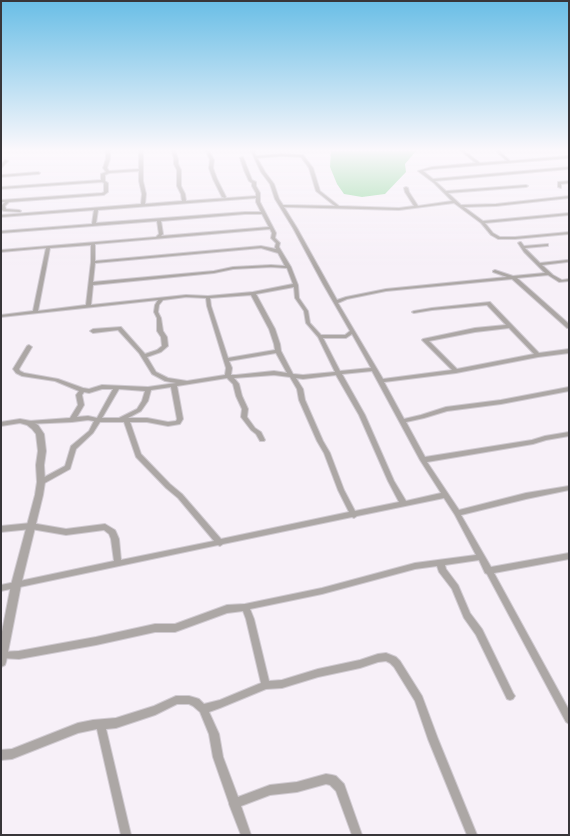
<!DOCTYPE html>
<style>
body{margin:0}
#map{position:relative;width:570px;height:836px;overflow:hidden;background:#f7f0f8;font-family:"Fira Sans Condensed",sans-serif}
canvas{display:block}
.frame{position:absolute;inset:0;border:2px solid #383639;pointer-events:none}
</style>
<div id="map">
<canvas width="570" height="836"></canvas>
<div class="frame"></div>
</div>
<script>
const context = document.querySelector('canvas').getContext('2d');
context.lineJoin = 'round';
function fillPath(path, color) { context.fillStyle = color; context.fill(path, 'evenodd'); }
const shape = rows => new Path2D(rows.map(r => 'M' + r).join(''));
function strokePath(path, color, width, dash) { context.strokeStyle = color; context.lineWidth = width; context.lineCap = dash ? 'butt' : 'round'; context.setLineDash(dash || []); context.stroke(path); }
fillPath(shape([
 [331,151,416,151,405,164,406,172,385,194,362,197,344,194,337,184,330,167]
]), '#8bd698');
const minor = shape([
 [106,151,110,151,110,159,107,168,109,171,139,169,139,151,143,151,143,181,146,194,145,204,182,201,181,194,177,186,177,170,174,164,174,159,172,151,175,151,178,159,178,164,181,170,181,186,185,194,186,201,256,196,256,193,252,186,252,183,249,181,244,170,240,158,243,157,252,180,256,182,256,186,260,193,260,202,276,233,275,238,280,243,279,247,291,267,298,285,299,298,308,311,310,323,321,335,345,335,350,331,323,284,293,228,275,199,270,184,261,172,251,151,254,151,256,156,281,154,303,155,313,168,320,191,339,206,399,208,414,206,405,192,404,188,406,187,408,188,409,192,418,206,452,201,434,183,418,171,432,167,476,163,461,151,464,151,480,163,507,161,496,151,499,151,510,161,569,156,569,158,432,169,423,171,433,179,569,167,569,169,435,181,446,191,526,185,528,186,526,187,448,193,461,205,496,204,569,196,569,198,496,206,464,207,483,221,569,213,569,215,485,223,493,233,500,237,515,237,569,232,569,234,515,239,498,239,491,235,481,223,454,203,399,210,284,207,297,228,337,300,346,297,386,289,507,277,493,272,493,271,495,270,513,276,545,273,524,252,518,243,520,242,521,242,524,246,548,244,548,246,547,246,525,248,540,263,567,260,569,261,567,262,542,265,553,275,562,280,569,279,569,281,559,282,548,275,517,278,569,324,569,328,567,328,512,279,386,291,347,299,338,303,383,379,452,370,422,340,423,339,475,328,506,325,487,305,432,310,414,313,412,312,414,311,432,308,490,302,539,353,569,349,569,353,538,357,456,373,384,382,404,419,421,415,446,407,501,400,569,387,569,391,501,404,447,411,424,418,406,422,425,457,532,440,545,436,569,432,569,436,546,440,533,444,427,462,459,510,526,493,569,486,569,490,526,499,461,515,491,567,569,553,569,559,494,573,569,710,569,724,566,722,487,574,485,573,479,560,445,565,446,569,458,585,470,613,482,629,513,693,515,696,513,699,510,700,507,699,476,635,464,618,452,589,439,572,437,566,415,569,322,594,250,609,254,619,269,681,282,680,318,669,360,660,378,654,386,653,396,657,400,661,422,696,438,739,477,835,467,835,428,739,415,701,394,667,390,663,386,661,378,662,360,668,318,677,282,688,266,689,220,708,209,712,219,734,223,757,238,797,270,785,297,782,326,774,332,775,336,776,344,784,362,835,352,835,336,791,330,785,326,784,297,792,270,795,241,806,251,835,241,835,229,804,229,803,213,757,209,734,200,712,193,706,189,704,177,704,155,715,116,728,106,729,131,835,121,835,97,729,78,733,12,759,1,760,1,750,12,749,78,723,93,720,116,718,154,706,176,696,189,696,196,698,199,699,204,704,220,700,261,683,246,619,243,611,227,613,175,632,155,632,96,645,19,659,1,658,1,652,19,651,96,637,155,624,175,624,227,605,245,604,322,588,415,563,476,555,455,515,444,498,357,516,354,518,352,517,223,544,220,546,218,545,1,591,1,585,114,561,111,539,109,534,104,530,66,535,31,529,1,532,1,526,31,523,66,529,105,524,115,530,116,532,119,539,121,560,214,541,178,498,166,488,136,457,124,422,100,422,93,433,76,449,70,469,43,484,39,484,38,482,39,480,65,466,71,446,89,431,94,421,88,420,72,422,27,424,26,423,27,422,29,421,70,418,78,405,76,395,79,391,55,381,22,376,16,373,13,369,27,346,29,345,32,347,19,369,20,371,24,373,58,379,83,388,89,389,102,385,148,387,176,383,165,381,152,374,139,353,118,330,93,333,90,331,93,329,121,327,145,354,157,350,162,346,161,337,157,331,157,318,154,312,155,305,158,300,1,317,1,315,33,311,46,248,1,252,1,250,156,237,159,234,157,221,1,233,1,231,92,224,94,210,1,217,1,215,141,204,142,194,139,181,139,171,109,173,105,175,105,181,108,183,108,192,104,195,9,202,5,206,6,209,19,210,21,211,20,212,4,211,2,210,1,206,5,202,1,202,1,200,102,193,104,192,104,183,102,182,1,189,1,187,101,180,101,174,106,172,103,168,106,159,106,151],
 [281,156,301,157,309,168,316,191,335,206,283,205,279,199,274,184,265,172,257,158,281,156],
 [256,198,256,202,261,212,245,212,96,223,98,210,256,198],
 [245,214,262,214,269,227,161,236,163,234,161,221,245,214],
 [270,229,272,233,271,238,276,243,275,247,276,249,261,246,95,261,95,244,270,229],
 [91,245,91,262,86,305,38,311,50,248,91,245],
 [261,248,278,253,285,266,271,265,233,267,214,271,93,282,95,263,261,248],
 [271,267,287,268,293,284,253,292,208,296,186,295,91,305,93,285,214,273,233,269,271,267],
 [294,287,295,298,304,311,306,323,318,337,335,372,303,375,293,374,281,351,280,344,275,329,256,294,294,287],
 [251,295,269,329,274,344,275,350,228,358,211,306,210,298,251,295],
 [186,297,206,298,207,306,226,368,225,375,187,381,168,378,156,372,147,357,161,352,168,346,167,337,163,331,161,318,158,312,159,305,163,300,186,297],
 [509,328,534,354,457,369,429,341,475,332,509,328],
 [352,334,371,368,340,371,323,338,346,338,352,334],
 [276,353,287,373,274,371,236,375,231,375,232,368,229,361,276,353],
 [372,371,420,460,441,493,406,501,394,481,365,415,342,374,372,371],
 [274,375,290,377,297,389,299,400,317,441,324,453,338,490,349,512,221,539,182,494,170,484,141,454,130,422,147,422,168,426,180,424,183,419,177,386,227,378,233,384,236,396,242,409,241,417,251,430,256,434,260,441,264,441,265,440,261,432,255,428,247,417,248,409,242,396,239,384,234,378,274,375],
 [336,375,359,415,388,481,399,502,355,511,344,490,330,453,323,441,305,400,303,389,296,378,303,379,336,375],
 [171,387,177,419,176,421,168,422,147,418,128,418,141,411,148,401,151,390,171,387],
 [102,389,113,389,97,418,88,416,77,417,84,405,82,395,84,392,89,393,102,389],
 [119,389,145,391,142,401,137,409,119,418,102,418,119,389],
 [206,151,209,151,214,160,213,168,217,179,226,197,225,198,222,197,213,179,209,168,210,160,206,151],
 [5,160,8,161,1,168,1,165,5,160],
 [38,172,40,173,39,174,1,177,1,175,38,172],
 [569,181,569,183,561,184,561,188,558,187,558,182,569,181]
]);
const tertiary = shape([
 [20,419,31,421,38,425,44,434,46,451,44,465,45,482,43,495,21,585,6,662,5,665,1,667,1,637,11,585,35,495,37,482,36,465,38,451,36,434,32,429,27,425,20,423,1,426,1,422,20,419]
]);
strokePath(minor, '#d1cbd2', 2);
strokePath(tertiary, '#d1cbd2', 2);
fillPath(minor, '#aca7a5');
fillPath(tertiary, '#aca7a5');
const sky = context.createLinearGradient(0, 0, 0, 268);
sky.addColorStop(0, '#69bee6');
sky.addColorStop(0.56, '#fbf8fc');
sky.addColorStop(1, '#fbf8fc00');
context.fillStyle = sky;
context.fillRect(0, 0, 570, 268);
</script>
